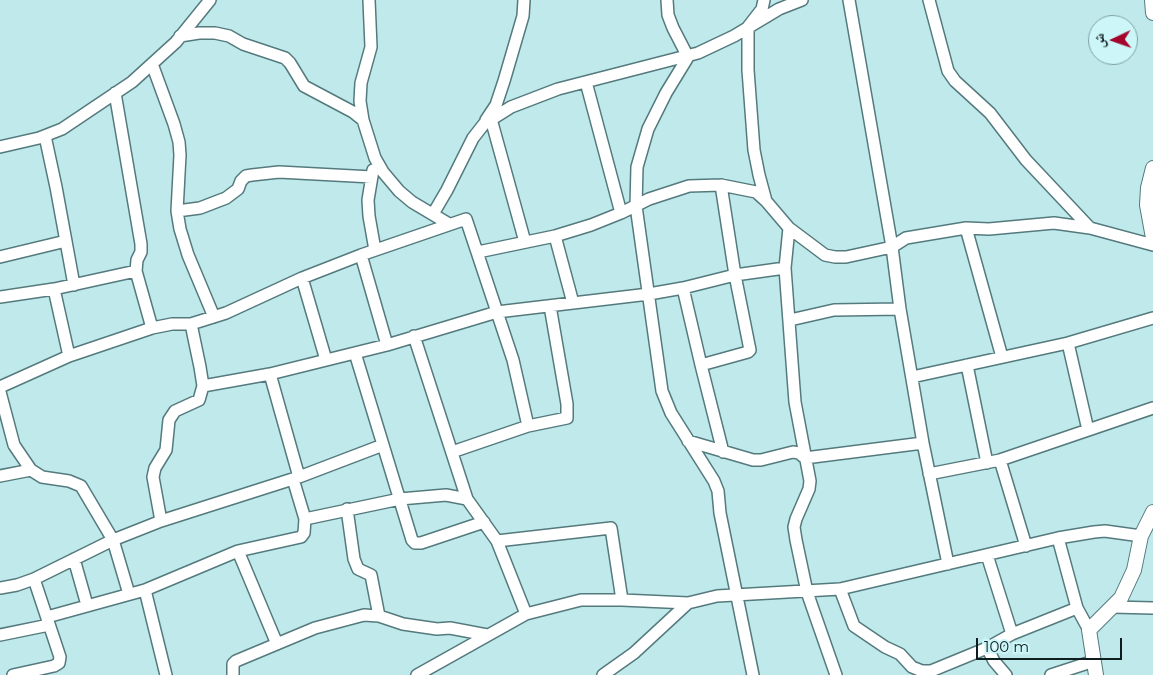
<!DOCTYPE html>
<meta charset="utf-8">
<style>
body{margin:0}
#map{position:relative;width:1153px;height:675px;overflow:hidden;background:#c0e9ec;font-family:Montserrat,"Noto Naskh Arabic",sans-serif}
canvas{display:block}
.north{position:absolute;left:1088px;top:15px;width:50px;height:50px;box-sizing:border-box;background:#cdf6f9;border:1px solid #81a0a2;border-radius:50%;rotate:267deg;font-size:14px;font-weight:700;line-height:20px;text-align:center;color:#0e1e1f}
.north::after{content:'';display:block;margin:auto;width:18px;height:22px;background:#a3052b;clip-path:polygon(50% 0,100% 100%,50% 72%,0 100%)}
.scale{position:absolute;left:976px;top:638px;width:146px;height:22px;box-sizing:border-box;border:2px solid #0e1e1f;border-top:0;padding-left:6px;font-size:15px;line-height:18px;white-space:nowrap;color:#0e1e1f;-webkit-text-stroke:4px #cdf6f9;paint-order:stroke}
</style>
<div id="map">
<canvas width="1153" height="675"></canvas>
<div class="north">ش</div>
<div class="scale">100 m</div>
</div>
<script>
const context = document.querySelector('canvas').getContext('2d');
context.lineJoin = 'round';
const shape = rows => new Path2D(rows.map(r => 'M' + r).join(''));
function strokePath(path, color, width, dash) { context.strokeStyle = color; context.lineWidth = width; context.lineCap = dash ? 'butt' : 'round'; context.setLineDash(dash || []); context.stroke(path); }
const minor = shape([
 [667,0,668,15,673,28,688,57,666,93,648,129,637,167,636,206,662,391,671,413,714,481,718,491,720,513,753,675],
 [764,0,762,9,748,27,748,70,754,150,759,175,766,201],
 [849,0,892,247,900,309,923,443,948,564],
 [929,0,948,71,955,81,990,113,1026,160,1090,228],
 [180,36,199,33,215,33,229,36,243,44,285,58,290,63,304,86,353,112,363,120,375,158,383,172,399,191,412,202,449,224],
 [152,64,174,124,179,142,180,155,177,211,180,229,188,255,214,317],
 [586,82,621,213],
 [115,93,141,244,141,252,137,260,136,271,152,328],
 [491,119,525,242],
 [363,120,360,101,361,83,371,47,369,0],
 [486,120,496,105,504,81,523,16,524,0],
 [45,136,56,187,74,285],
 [0,147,39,138,62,129,132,82,176,42,210,0],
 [373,170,368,200,369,216,375,250],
 [177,211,200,208,226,198,238,189,241,181,246,176,252,175,279,172,372,177],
 [433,214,447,190,473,138,484,124,511,107,558,89,698,53,734,36,779,9,802,0],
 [789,228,785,268,795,402,810,481,809,489,796,519,794,527,796,540,807,592,836,675],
 [966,228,1002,357],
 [555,236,573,303],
 [478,252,555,236,591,225,621,213,649,199,689,186,721,185,756,192,766,201,789,228,825,255,835,257,846,257,892,247,906,238,966,228,989,229,1054,223,1090,228,1153,245],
 [361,255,387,345],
 [0,257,66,241],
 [302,278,326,360],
 [683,288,701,365,723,452],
 [54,289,69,356],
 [0,297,54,289,136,271],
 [790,320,834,310,900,309],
 [414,336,467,499,497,541,526,614],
 [1068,343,1088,430],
 [355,353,412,540,415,543,421,543,484,522],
 [701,365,748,352,750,350,735,275,721,185],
 [967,365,987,463],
 [270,374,299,477],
 [912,377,1068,343,1153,318],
 [203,386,270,374,387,345,497,312,649,294,683,288,735,275,785,268],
 [0,387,69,356,152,328,172,324,191,324,226,313,302,278,361,255,466,219,513,360,528,426],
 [0,392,14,445,31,470,42,477,69,481,81,486,113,540,129,594],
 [688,441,753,460,761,460,793,452,799,453,805,458,923,443],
 [452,452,528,426,567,418,567,404,550,306],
 [1000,460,1026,546],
 [929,474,1000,460,1153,408],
 [0,476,31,470],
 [347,509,354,559,358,569,371,575,379,616],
 [305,519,400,499,446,495,467,499],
 [161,521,153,477,155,468,166,450,169,420,175,411,199,400,203,386,200,367,191,324],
 [1058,538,1077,608,1089,630],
 [497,541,611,528,622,600],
 [238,551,277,644],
 [987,555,1012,634],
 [74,559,87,605],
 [0,588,17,585,34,579,113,540,161,521,299,477,383,445],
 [840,589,854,626,885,647,900,654,912,667,922,671,931,671,987,648,1012,634,1077,608],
 [145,590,166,675],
 [1112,607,1153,608],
 [47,617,145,590,238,551,301,537,304,533,305,519,293,479],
 [0,635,49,625],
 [987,648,994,661,1006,675],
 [13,675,54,666,59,663,60,657,34,579],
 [233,675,233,664,236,661,315,628,364,615,379,616,403,624,437,629,450,628,487,635],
 [417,675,526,614,581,600,622,600,688,603],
 [603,675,634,653,688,603,717,596,840,589,1058,538,1094,532,1105,531,1141,536],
 [1051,675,1094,661]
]);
const tertiary = shape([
 [1152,0,1153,13],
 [1153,168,1148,188,1147,205,1153,238],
 [1096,675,1089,630,1121,598,1134,570,1141,536,1153,512]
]);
strokePath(minor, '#547a7d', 14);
strokePath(tertiary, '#547a7d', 16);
strokePath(minor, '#fff', 11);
strokePath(tertiary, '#fff', 14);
</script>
